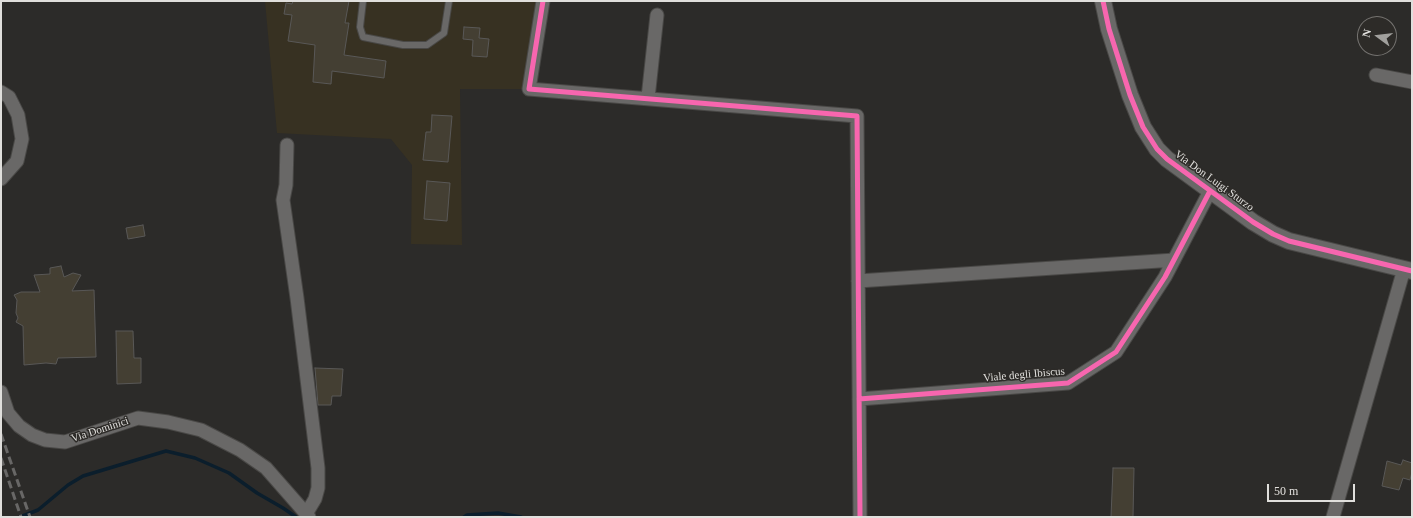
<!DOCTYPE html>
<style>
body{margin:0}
#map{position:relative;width:1413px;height:518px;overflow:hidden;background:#2c2b29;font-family:Georgia,serif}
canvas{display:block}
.frame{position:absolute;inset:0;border:2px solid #e0dfdc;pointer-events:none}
.north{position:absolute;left:1357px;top:16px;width:40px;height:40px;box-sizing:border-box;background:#2d2b28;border:1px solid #757370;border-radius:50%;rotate:285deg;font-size:11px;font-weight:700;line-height:16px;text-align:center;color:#e0dfdc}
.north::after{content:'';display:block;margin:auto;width:14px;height:18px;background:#a1a09d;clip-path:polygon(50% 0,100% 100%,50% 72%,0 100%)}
.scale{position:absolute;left:1267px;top:484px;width:88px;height:18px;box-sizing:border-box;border:2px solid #e0dfdc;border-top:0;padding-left:5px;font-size:12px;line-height:14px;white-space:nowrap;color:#e0dfdc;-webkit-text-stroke:3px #2d2b28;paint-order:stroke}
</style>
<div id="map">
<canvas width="1413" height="518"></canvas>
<div class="frame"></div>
<div class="north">N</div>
<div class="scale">50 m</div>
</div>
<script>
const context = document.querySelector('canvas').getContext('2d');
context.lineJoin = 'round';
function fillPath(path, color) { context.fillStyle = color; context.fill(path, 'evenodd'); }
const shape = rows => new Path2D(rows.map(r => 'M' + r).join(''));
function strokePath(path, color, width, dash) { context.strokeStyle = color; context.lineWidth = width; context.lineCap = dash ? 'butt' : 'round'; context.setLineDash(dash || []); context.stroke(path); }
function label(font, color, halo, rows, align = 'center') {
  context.font = font + ' Georgia,serif'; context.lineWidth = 3; context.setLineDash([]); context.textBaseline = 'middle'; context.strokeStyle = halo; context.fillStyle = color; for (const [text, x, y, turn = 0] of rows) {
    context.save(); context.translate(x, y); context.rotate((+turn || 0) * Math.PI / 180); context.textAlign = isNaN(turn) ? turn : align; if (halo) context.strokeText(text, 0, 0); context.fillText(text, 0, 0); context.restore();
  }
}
fillPath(shape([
 [265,1,543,1,529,89,460,89,462,245,411,244,412,165,391,139,277,133]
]), '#373122');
strokePath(shape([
 [20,517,38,510,68,485,83,476,166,451,195,458,229,473,257,493,283,508,296,517],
 [464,517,467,515,498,513,521,517]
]), '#0b1e2c', 3.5);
const building = shape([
 [293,1,349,1,345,23,349,23,344,55,386,61,384,78,332,71,331,84,313,82,315,45,288,41,292,15,284,14,286,3,292,4,293,1],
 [464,27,480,28,479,38,489,39,487,57,472,56,473,40,463,39,464,27],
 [432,115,452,116,448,162,423,160,426,132,431,132,432,115],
 [427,181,450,183,447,221,424,219,427,181],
 [143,225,145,236,128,239,126,228,143,225],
 [61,266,64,277,73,273,81,275,72,291,94,290,96,357,58,358,56,364,46,363,24,365,23,326,16,322,18,318,16,313,17,300,14,295,21,292,40,292,34,275,50,274,50,268,61,266],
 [116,331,133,331,134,358,141,358,141,383,117,384,116,331],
 [315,368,343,369,341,396,332,396,331,405,318,405,315,368],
 [1403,460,1412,463,1412,472,1410,480,1403,478,1399,490,1382,486,1387,461,1401,465,1403,460],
 [1113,468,1134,468,1133,517,1111,517,1113,468]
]);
fillPath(building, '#443f33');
strokePath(building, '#595857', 1);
const service = shape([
 [363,1,360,27,363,37,403,45,427,45,444,33,449,1]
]);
const minor = shape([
 [543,1,529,89,857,116,860,517],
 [1376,75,1412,82],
 [1,92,9,97,18,115,22,139,17,161,1,179],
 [648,98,657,15],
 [287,145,286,185,283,200,297,298,318,468,318,488,315,499,306,514],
 [858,281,1174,260],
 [1,392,8,413,19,426,32,435,45,440,65,442,138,418,168,422,201,430,240,450,266,468,309,517],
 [859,399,1068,383,1116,352,1165,277,1210,191],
 [1333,517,1404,269]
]);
const tertiary = shape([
 [1103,1,1109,29,1130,95,1143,127,1157,149,1167,159,1253,222,1273,234,1289,241,1412,271]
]);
strokePath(service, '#494846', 8);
strokePath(minor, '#494846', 15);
strokePath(tertiary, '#494846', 18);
strokePath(service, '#696867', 6);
strokePath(minor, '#696867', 13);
strokePath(tertiary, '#696867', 16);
strokePath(shape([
 [1,434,30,517],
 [1,458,21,517]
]), '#686766', 3, [8, 4]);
strokePath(shape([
 [543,1,529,89,857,116,860,517],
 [1103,1,1109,29,1130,95,1143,127,1157,149,1167,159,1253,222,1273,234,1289,241,1412,271],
 [859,399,1068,383,1116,352,1165,277,1210,191]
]), '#f766af', 5);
label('11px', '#e0dfdc', '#2d2b28', [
 ["Via Don Luigi Sturzo",1214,181,36],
 ["Viale degli Ibiscus",1024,375,-5],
 ["Via Dominici",100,430,-18]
]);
</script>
